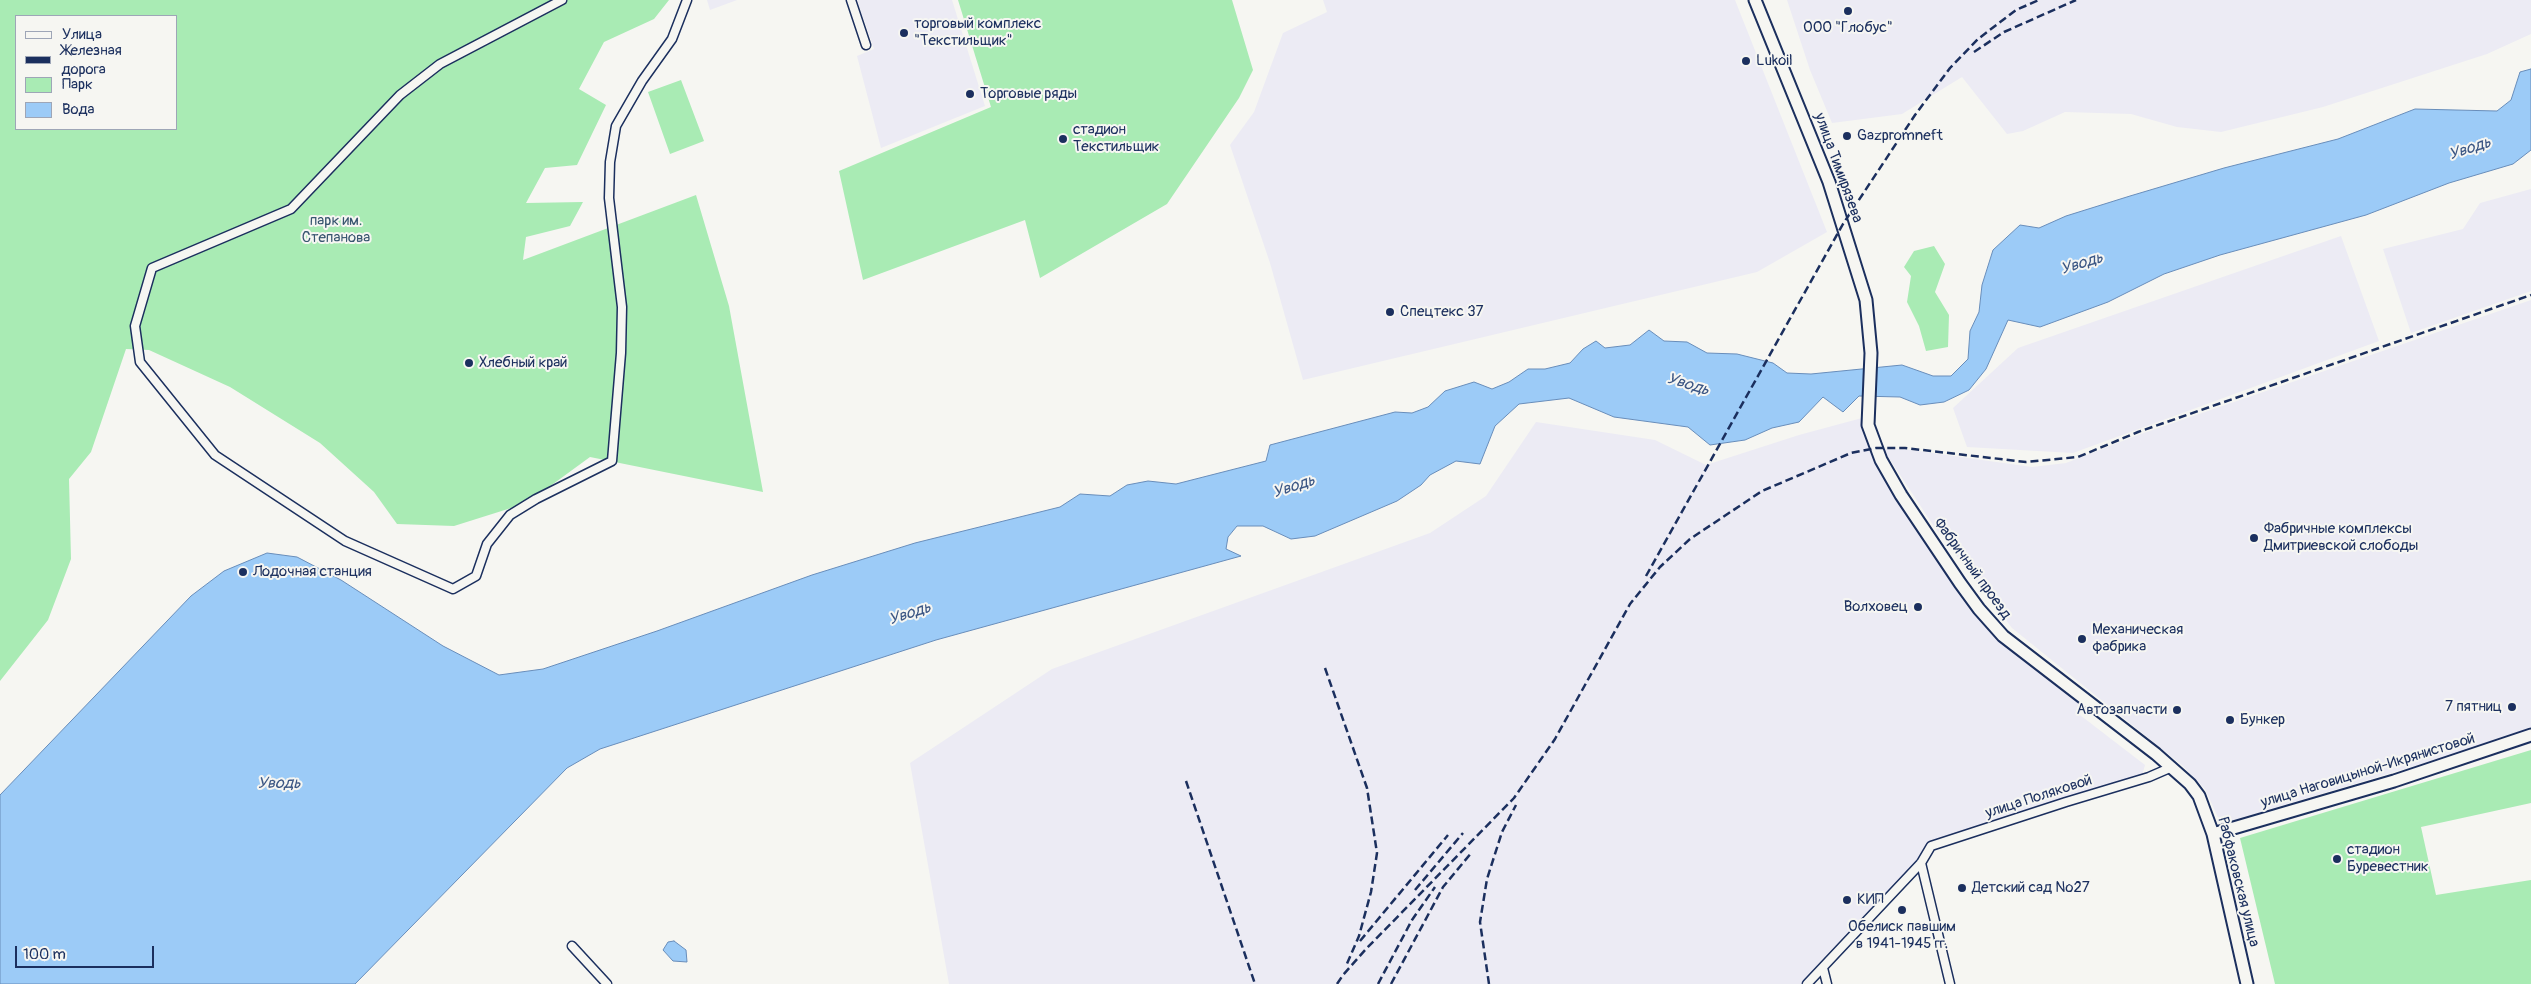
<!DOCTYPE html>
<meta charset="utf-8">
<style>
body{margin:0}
#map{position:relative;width:2531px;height:984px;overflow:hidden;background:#f6f6f2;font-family:Pangolin,sans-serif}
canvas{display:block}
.legend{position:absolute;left:15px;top:15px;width:162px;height:115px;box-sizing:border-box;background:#f6f6f2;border:1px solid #9ea6b7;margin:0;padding:6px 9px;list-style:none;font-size:15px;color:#1b2f5e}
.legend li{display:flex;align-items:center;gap:10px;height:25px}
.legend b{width:25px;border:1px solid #9ea6b7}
.scale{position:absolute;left:15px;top:946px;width:139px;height:22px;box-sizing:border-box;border:2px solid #1b2f5e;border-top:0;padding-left:6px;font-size:15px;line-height:18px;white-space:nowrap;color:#1b2f5e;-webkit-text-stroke:4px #f6f6f2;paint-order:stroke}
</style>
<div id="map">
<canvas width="2531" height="984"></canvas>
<ul class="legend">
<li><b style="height:6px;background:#f6f6f2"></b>Улица</li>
<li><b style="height:6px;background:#1b2f5e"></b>Железная дорога</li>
<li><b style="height:14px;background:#a9ebb4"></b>Парк</li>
<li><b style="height:14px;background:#9ccbf7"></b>Вода</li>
</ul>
<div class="scale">100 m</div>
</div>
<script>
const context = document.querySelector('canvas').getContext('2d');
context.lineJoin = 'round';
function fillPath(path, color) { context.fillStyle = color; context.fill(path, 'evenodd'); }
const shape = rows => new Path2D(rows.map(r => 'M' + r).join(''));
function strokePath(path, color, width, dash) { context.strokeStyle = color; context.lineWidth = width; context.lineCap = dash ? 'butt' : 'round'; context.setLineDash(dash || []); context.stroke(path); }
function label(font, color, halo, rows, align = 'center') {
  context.font = font + ' Pangolin,sans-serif'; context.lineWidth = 4; context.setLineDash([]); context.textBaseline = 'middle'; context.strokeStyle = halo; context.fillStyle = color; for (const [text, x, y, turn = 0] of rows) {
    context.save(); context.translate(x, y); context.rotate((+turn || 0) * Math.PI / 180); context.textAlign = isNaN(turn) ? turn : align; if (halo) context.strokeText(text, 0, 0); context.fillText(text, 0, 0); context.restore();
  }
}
fillPath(shape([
 [707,0,737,0,710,10],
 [857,0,952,0,985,106,881,148,857,56,874,49],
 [1323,0,1735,0,1827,232,1757,272,1303,380,1270,263,1230,145,1254,112,1283,33,1327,12],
 [1787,0,2531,0,2531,34,2487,54,2323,107,2221,132,2177,127,2131,114,2065,112,2023,131,2007,134,1962,77,1902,114,1832,123,1810,70],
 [2531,189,2531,291,2411,333,2383,249,2463,229,2480,203],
 [2341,236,2379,341,2073,453,1967,447,1953,408,2018,348],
 [2531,300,2531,731,2221,824,2205,789,2183,766,2012,628,1935,528,1883,449,1904,449,2032,467,2066,463,2138,435],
 [1862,418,1867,438,1981,614,2087,704,2080,715,2145,765,2142,776,1930,845,1919,861,1804,984,949,984,910,763,1052,669,1430,533,1486,496,1536,422,1655,440,1706,465,1799,435]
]), '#ecebf4');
fillPath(shape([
 [0,0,669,0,654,19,604,42,579,89,606,105,577,165,545,168,526,203,583,202,570,226,526,237,523,260,696,195,729,306,763,492,590,457,527,503,454,526,397,524,374,492,320,443,230,387,149,350,126,349,91,452,69,479,71,559,48,620,0,681],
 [16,16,176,16,176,129,16,129],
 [958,0,1232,0,1253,70,1239,98,1167,204,1040,278,1025,220,863,280,839,171,991,107],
 [681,80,704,141,670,154,648,92],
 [1934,246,1945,264,1935,292,1949,315,1948,347,1926,351,1919,326,1907,302,1911,276,1904,267,1914,251],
 [2531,750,2531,803,2421,827,2436,895,2531,880,2531,984,2275,984,2240,838]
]), '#a9ebb4');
const water = shape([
 [2531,69,2531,150,2513,164,2449,183,2366,215,2220,255,2164,274,2108,302,2040,327,2008,320,1986,369,1969,390,1944,402,1920,405,1900,397,1859,396,1843,412,1823,397,1799,422,1772,428,1745,440,1710,445,1688,427,1614,417,1569,398,1519,404,1495,426,1480,464,1456,461,1430,475,1421,485,1397,501,1315,536,1291,539,1263,526,1237,526,1228,537,1226,549,1241,556,936,640,600,749,567,768,355,984,0,984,0,795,191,596,224,571,267,553,297,557,341,580,443,646,499,675,543,669,657,631,812,575,915,543,1060,507,1080,494,1110,496,1127,485,1148,481,1176,484,1266,461,1270,445,1395,412,1412,413,1428,407,1445,391,1474,382,1492,389,1509,382,1528,369,1545,369,1570,363,1583,349,1596,341,1605,348,1630,345,1649,330,1664,341,1687,342,1707,353,1737,354,1773,363,1787,373,1811,374,1902,365,1933,376,1951,376,1968,359,1970,331,1979,312,1982,285,1993,250,2020,225,2039,228,2066,216,2130,196,2224,168,2338,139,2415,109,2497,111,2511,100,2520,72,2531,69],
 [674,941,686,950,687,962,673,961,663,950,668,942,674,941]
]);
fillPath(water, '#9ccbf7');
strokePath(water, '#688dba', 1);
const street = shape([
 [562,0,440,64,400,95,291,209,152,268,135,326,140,362,215,455,345,541,453,589,476,576,487,544,510,515,536,499,612,461,621,353,622,307,609,198,610,162,616,126,642,81,672,39,687,0],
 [851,0,866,45],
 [1921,863,1950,984],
 [572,946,607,984],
 [1823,968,1827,984],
 [1807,984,1921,863,1931,846,2066,802,2149,777,2172,767]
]);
const secondary = shape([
 [1755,0,1829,182,1866,300,1871,353,1868,425,1881,460,1901,495,1960,583,1979,609,2003,636,2156,754,2190,784,2199,796,2213,834,2247,984],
 [2213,834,2394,781,2531,735]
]);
strokePath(street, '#1b2f5e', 11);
strokePath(secondary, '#1b2f5e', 15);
strokePath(street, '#f6f6f2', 8);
strokePath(secondary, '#f6f6f2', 11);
strokePath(shape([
 [1974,52,2004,32,2076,0],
 [1646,576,1843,224,1915,115,1950,68,1978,39,2016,10,2039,0],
 [1325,668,1367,788,1377,853,1371,892,1359,936,1346,966],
 [1186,781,1255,984],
 [1415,890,1463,833],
 [1360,941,1448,835],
 [1337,984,1343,975,1366,949,1514,798,1555,739,1630,604,1660,567,1690,539,1762,491,1851,453,1876,448,1905,448,2026,462,2078,457,2138,432,2531,295],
 [1378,984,1412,920,1435,887],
 [1391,984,1443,887,1472,852],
 [1489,984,1480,922,1487,879,1502,832,1516,805]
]), '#1b2f5e', 2.5, [8, 4]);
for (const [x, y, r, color] of [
 [1848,11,5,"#1b2f5e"],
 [904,33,5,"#1b2f5e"],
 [1746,61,5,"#1b2f5e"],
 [970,94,5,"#1b2f5e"],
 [1847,136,5,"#1b2f5e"],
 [1063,139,5,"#1b2f5e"],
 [1390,312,5,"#1b2f5e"],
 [469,363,5,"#1b2f5e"],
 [2254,538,5,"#1b2f5e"],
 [243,572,5,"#1b2f5e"],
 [1918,607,5,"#1b2f5e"],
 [2082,639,5,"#1b2f5e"],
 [2512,707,5,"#1b2f5e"],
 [2177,710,5,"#1b2f5e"],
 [2230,720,5,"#1b2f5e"],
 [2337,859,5,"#1b2f5e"],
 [1962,888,5,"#1b2f5e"],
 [1847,900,5,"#1b2f5e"],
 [1902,910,5,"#1b2f5e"]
]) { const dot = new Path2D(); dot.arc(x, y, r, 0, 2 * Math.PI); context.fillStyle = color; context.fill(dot); strokePath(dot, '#f6f6f2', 2); }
label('15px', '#1b2f5e', '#f6f6f2', [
 ["торговый комплекс",914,24],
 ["\"Текстильщик\"",914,41],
 ["ООО \"Глобус\"",1848,28,"center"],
 ["Lukoil",1756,61],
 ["Торговые ряды",980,94],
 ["стадион",1073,130],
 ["Текстильщик",1073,147],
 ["Gazpromneft",1857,136],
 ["Спецтекс 37",1400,312],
 ["Хлебный край",479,363],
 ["Фабричные комплексы",2264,529],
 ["Дмитриевской слободы",2264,546],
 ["Лодочная станция",253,572],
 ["Волховец",1908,607,"right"],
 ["Механическая",2092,630],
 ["фабрика",2092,647],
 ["7 пятниц",2502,707,"right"],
 ["Автозапчасти",2167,710,"right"],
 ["Бункер",2240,720],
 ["стадион",2347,850],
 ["Буревестник",2347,867],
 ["Детский сад №27",1972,888],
 ["КИП",1857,900],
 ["Обелиск павшим",1902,927,"center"],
 ["в 1941-1945 гг.",1902,944,"center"]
], 'left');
label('15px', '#1b2f5e', '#f6f6f2', [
 ["улица Тимирязева",1838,168,70],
 ["Фабричный проезд",1972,569,54],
 ["улица Наговицыной-Икрянистовой",2368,771,-17],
 ["улица Поляковой",2039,797,-18],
 ["Рабфаковская улица",2238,882,76]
]);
label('15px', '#37556f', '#f6f6f2', [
 ["парк им.",336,221],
 ["Степанова",336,238]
]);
label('italic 16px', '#3b5684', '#f6f6f2', [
 ["Уводь",2470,149,-18],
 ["Уводь",2082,264,-17],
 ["Уводь",1688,385,17],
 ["Уводь",1294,487,-18],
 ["Уводь",910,614,-18],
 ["Уводь",279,784]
]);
</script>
